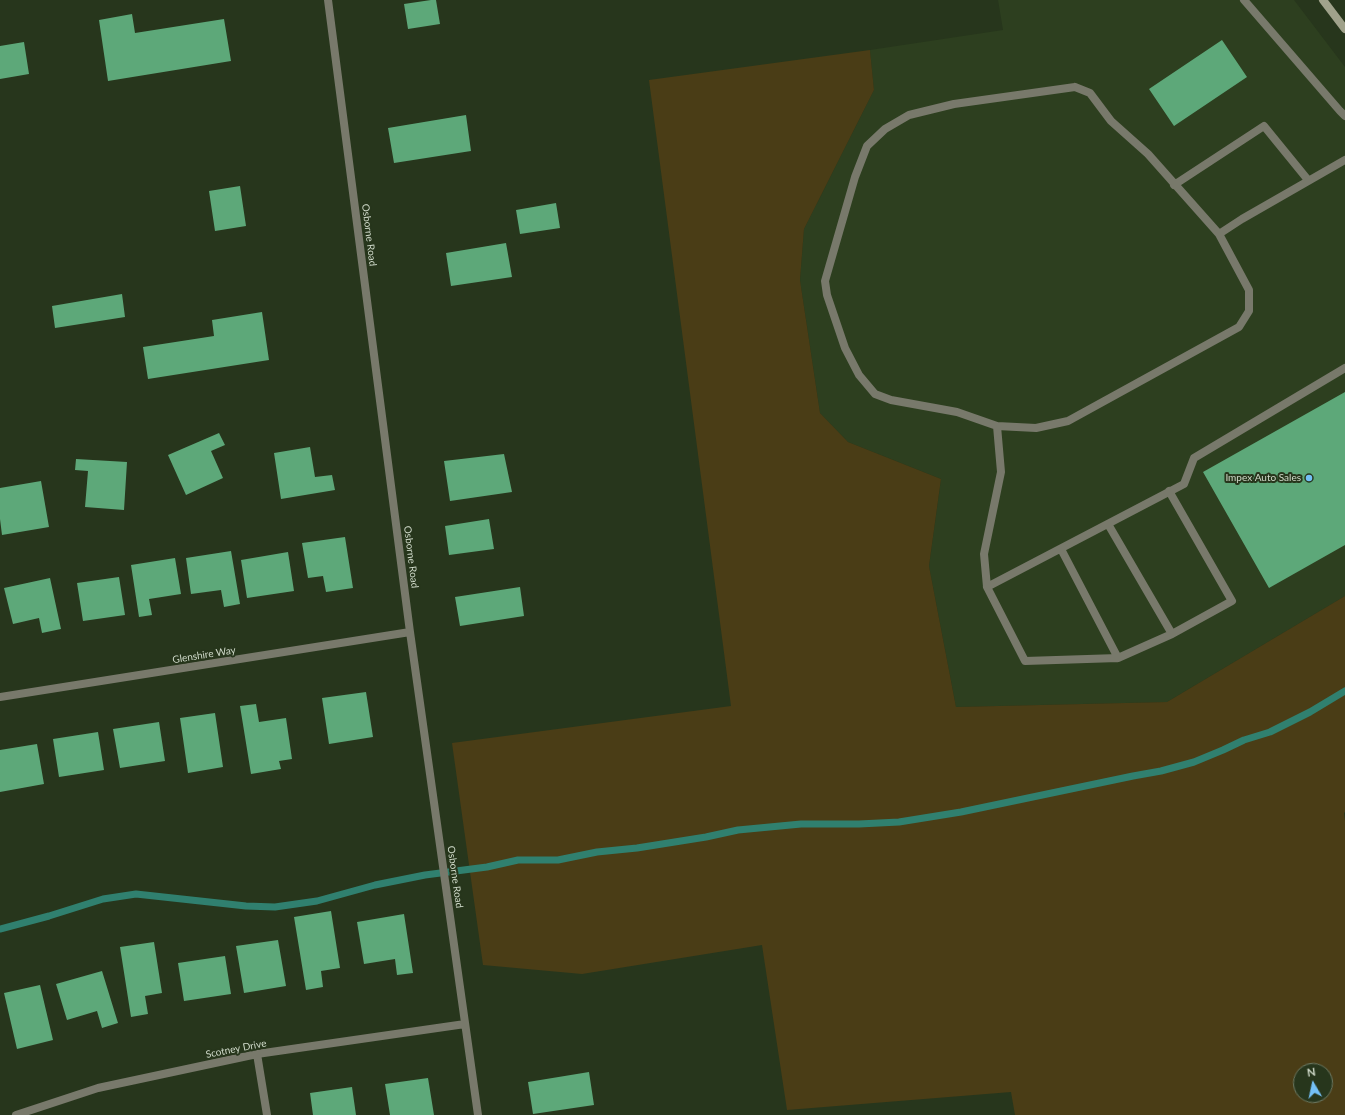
<!DOCTYPE html>
<style>
body{margin:0}
#map{position:relative;width:1345px;height:1115px;overflow:hidden;background:#27361c;font-family:Lato,sans-serif}
canvas{display:block}
.north{position:absolute;left:1293px;top:1063px;width:40px;height:40px;box-sizing:border-box;background:#27361c;border:1px solid #6b7862;border-radius:50%;rotate:351deg;font-size:11px;font-weight:700;line-height:16px;text-align:center;color:#d0daca}
.north::after{content:'';display:block;margin:auto;width:14px;height:18px;background:#74c0f6;clip-path:polygon(50% 0,100% 100%,50% 72%,0 100%)}
</style>
<div id="map">
<canvas width="1345" height="1115"></canvas>
<div class="north">N</div>
</div>
<script>
const context = document.querySelector('canvas').getContext('2d');
context.lineJoin = 'round';
function fillPath(path, color) { context.fillStyle = color; context.fill(path, 'evenodd'); }
const shape = rows => new Path2D(rows.map(r => 'M' + r).join(''));
function strokePath(path, color, width, dash) { context.strokeStyle = color; context.lineWidth = width; context.lineCap = dash ? 'butt' : 'round'; context.setLineDash(dash || []); context.stroke(path); }
function label(font, color, halo, rows, align = 'center') {
  context.font = font + ' Lato,sans-serif'; context.lineWidth = 4; context.setLineDash([]); context.textBaseline = 'middle'; context.strokeStyle = halo; context.fillStyle = color; for (const [text, x, y, turn = 0] of rows) {
    context.save(); context.translate(x, y); context.rotate((+turn || 0) * Math.PI / 180); context.textAlign = isNaN(turn) ? turn : align; if (halo) context.strokeText(text, 0, 0); context.fillText(text, 0, 0); context.restore();
  }
}
fillPath(shape([
 [998,0,1294,0,1345,67,1345,596,1167,702,956,707,929,566,941,479,848,442,820,413,800,280,804,229,874,90,870,50,1003,30]
]), '#2d3f1f');
fillPath(shape([
 [870,50,874,90,804,229,800,280,820,413,848,442,941,479,929,566,956,707,1167,702,1345,596,1345,812,1344,813,1345,821,1345,1115,1015,1115,1011,1092,787,1110,762,945,582,974,483,965,452,743,731,706,649,80],
 [1301,1071,1325,1071,1325,1095,1301,1095]
]), '#4a3d16');
strokePath(shape([
 [0,929,49,916,103,899,136,894,246,906,275,907,317,901,375,885,425,875,487,867,518,860,558,860,597,852,637,848,706,837,738,830,801,824,859,824,899,822,961,812,1133,776,1161,771,1194,762,1223,750,1244,740,1270,732,1310,712,1345,691]
]), '#30806f', 7);
fillPath(shape([
 [431,0,436,0,440,24,408,29,404,4],
 [132,14,135,33,224,19,231,61,108,81,99,20],
 [1222,40,1247,77,1174,126,1149,89],
 [24,42,29,74,0,79,0,46],
 [466,115,471,151,394,163,388,128],
 [240,186,246,226,215,231,209,191],
 [556,203,560,228,520,234,516,210],
 [506,243,512,277,451,286,446,253],
 [122,294,125,317,55,328,52,306],
 [262,312,269,360,148,379,143,347,214,336,212,320],
 [1345,392,1345,545,1269,588,1203,472],
 [219,433,225,445,211,451,223,478,186,495,168,455],
 [310,447,315,477,332,475,335,490,281,499,274,453],
 [504,454,512,492,450,501,444,461],
 [76,459,127,462,124,510,85,507,88,471,75,470],
 [41,481,49,527,2,535,0,519,0,488],
 [489,519,494,549,449,555,445,526],
 [345,537,353,588,326,592,323,576,308,578,302,543],
 [231,551,240,604,224,607,221,590,191,594,186,558],
 [288,552,294,591,247,598,241,560],
 [175,558,181,594,149,599,152,615,139,617,131,565],
 [119,577,125,615,83,621,77,583],
 [50,578,61,629,42,633,39,618,13,624,4,588],
 [520,587,524,616,460,626,455,597],
 [366,692,373,737,329,744,322,698],
 [256,704,259,722,286,718,292,759,279,761,281,769,251,774,240,706],
 [215,713,223,767,188,773,180,718],
 [159,722,165,761,120,768,113,729],
 [98,732,104,770,59,777,53,739],
 [37,744,44,784,0,792,0,750],
 [331,911,340,968,321,971,323,987,306,990,294,917],
 [404,914,413,973,397,975,395,959,364,964,357,922],
 [278,940,286,986,244,993,236,946],
 [154,942,162,993,145,996,148,1014,131,1017,120,947],
 [225,956,231,994,184,1001,178,963],
 [102,971,118,1023,102,1028,97,1011,67,1020,56,984],
 [40,985,53,1040,17,1049,4,993],
 [589,1072,594,1105,533,1114,528,1082],
 [428,1078,434,1115,390,1115,385,1084],
 [352,1087,356,1115,313,1115,310,1093]
]), '#5da879');
strokePath(shape([
 [1244,0,1340,111,1345,116],
 [1075,87,1090,93,1111,121,1148,154,1219,234,1249,290,1249,311,1239,327,1068,421,1036,428,997,426,957,412,891,400,875,394,859,375,845,348,827,295,825,281,855,177,867,146,885,129,909,115,954,104,1075,87],
 [1174,185,1264,126,1308,180],
 [1219,234,1242,219,1345,160],
 [997,426,1001,472,984,554,987,587,1184,484,1194,458,1345,368],
 [1169,491,1232,601,1172,634],
 [1061,549,1118,658,1172,634,1108,524],
 [987,587,1025,661,1118,658]
]), '#78796b', 8);
strokePath(shape([
 [328,0,410,632,478,1115],
 [0,697,410,632],
 [257,1054,267,1115],
 [16,1115,98,1088,257,1054,465,1024]
]), '#78796b', 8);
strokePath(shape([
 [1323,0,1345,29]
]), '#a0a28b', 8);
for (const [x, y, r, color] of [
 [1309,478,4,"#74c0f6"]
]) { const dot = new Path2D(); dot.arc(x, y, r, 0, 2 * Math.PI); context.fillStyle = color; context.fill(dot); strokePath(dot, '#27361c', 1.5); }
label('10px', '#d0daca', '#27361c', [
 ["Osborne Road",369,235,83],
 ["Osborne Road",411,557,83],
 ["Glenshire Way",204,655,-9],
 ["Osborne Road",455,877,82],
 ["Scotney Drive",236,1049,-11]
]);
label('10px', '#d0daca', '#27361c', [
 ["Impex Auto Sales",1301,478]
], 'right');
</script>
